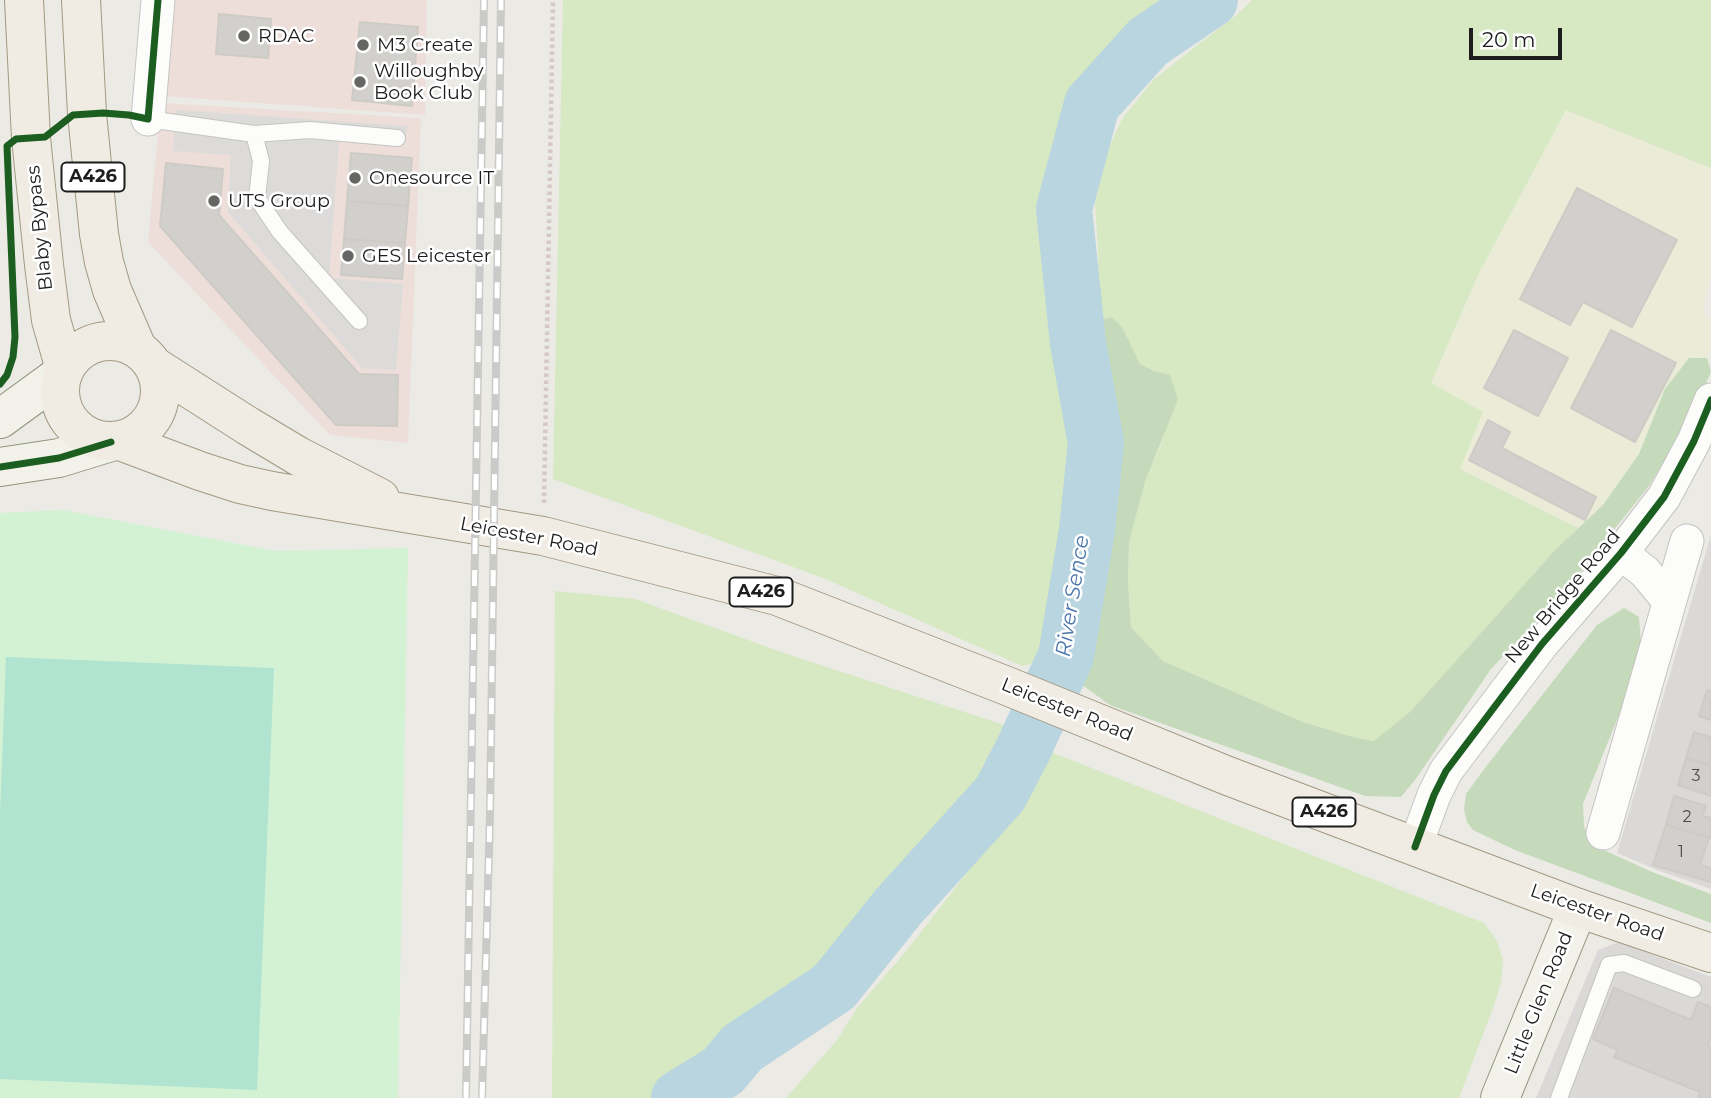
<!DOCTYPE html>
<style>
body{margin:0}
#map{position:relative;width:1711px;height:1098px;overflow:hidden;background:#ebeae5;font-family:Montserrat,sans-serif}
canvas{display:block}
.scale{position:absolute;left:1469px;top:28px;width:93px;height:32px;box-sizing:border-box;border:4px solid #1d1d1d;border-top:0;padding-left:9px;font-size:21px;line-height:24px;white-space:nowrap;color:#1d1d1d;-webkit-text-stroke:5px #fff;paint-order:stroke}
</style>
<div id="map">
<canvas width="1711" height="1098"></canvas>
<div class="scale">20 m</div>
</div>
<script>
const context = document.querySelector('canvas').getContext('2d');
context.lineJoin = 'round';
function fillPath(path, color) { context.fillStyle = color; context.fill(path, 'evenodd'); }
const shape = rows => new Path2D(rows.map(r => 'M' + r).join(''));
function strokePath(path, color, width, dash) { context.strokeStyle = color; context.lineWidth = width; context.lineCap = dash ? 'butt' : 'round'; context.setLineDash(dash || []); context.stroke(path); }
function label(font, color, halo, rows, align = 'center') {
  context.font = font + ' Montserrat,sans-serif'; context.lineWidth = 5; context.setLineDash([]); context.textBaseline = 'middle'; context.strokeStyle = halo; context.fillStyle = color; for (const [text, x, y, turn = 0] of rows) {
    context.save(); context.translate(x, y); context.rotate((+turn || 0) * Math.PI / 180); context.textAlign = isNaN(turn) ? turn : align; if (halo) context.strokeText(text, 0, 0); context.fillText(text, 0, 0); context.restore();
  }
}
fillPath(shape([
 [1711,535,1711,889,1657,870,1617,853],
 [1619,942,1711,977,1711,1098,1536,1098,1598,950]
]), '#dad9d7');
fillPath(shape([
 [171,0,427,0,425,115,162,96],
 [161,103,421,118,408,443,330,435,148,242]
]), '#eddeda');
fillPath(shape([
 [1566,110,1711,168,1711,273,1703,312,1711,320,1711,348,1707,358,1689,358,1666,389,1639,454,1603,505,1578,528,1460,469,1431,384,1478,275]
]), '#eaecd8');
fillPath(shape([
 [563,0,1190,0,1165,17,1119,58,1079,117,1052,206,1060,296,1089,449,1059,658,1022,666,823,578,553,479],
 [1252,0,1711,0,1711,168,1566,110,1478,275,1431,383,1483,412,1460,469,1578,528,1556,549,1411,711,1375,741,1353,737,1303,722,1163,661,1131,627,1128,583,1129,542,1145,482,1162,441,1170,375,1154,371,1140,364,1112,317,1103,319,1098,281,1098,249,1095,203,1104,158,1122,119,1154,79,1239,13],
 [555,591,635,599,784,653,1004,725,1011,737,1001,771,960,807,796,1019,754,1051,733,1057,710,1068,675,1087,662,1098,552,1098],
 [1051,752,1484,923,1497,941,1503,960,1501,981,1496,1000,1459,1098,786,1098,837,1040,857,1008,907,950,962,879,1010,808]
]), '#d6e9c3');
fillPath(shape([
 [1112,317,1122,327,1140,364,1154,371,1170,375,1178,399,1145,482,1129,542,1128,583,1131,627,1163,661,1303,722,1353,737,1374,741,1411,711,1556,549,1603,505,1639,454,1665,389,1689,358,1707,358,1711,372,1688,421,1649,486,1567,588,1491,669,1415,780,1401,797,1365,796,1110,705,1078,682,1090,621,1109,486,1104,325,1103,319],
 [1624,608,1639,617,1641,644,1635,675,1583,804,1584,827,1595,846,1652,872,1711,894,1711,923,1515,850,1473,830,1467,822,1464,809,1466,794,1485,768,1597,625]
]), '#c4daba');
fillPath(shape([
 [63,510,275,551,408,548,398,1098,0,1098,0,513]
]), '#d3f2d4');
fillPath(shape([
 [6,657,274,668,257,1090,0,1079,0,815]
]), '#b0e3d0');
fillPath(shape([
 [176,110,407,126,405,145,339,141,329,278,403,284,396,370,362,368,228,212,231,155,173,151]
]), '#dcdbd9');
strokePath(shape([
 [679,1098,723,1071,742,1048,834,987,898,907,1000,794,1023,750,1066,656,1087,530,1096,443,1078,343,1064,209,1092,104,1148,42,1210,0]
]), '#b9d5df', 56);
const building = shape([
 [219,14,271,19,268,58,216,54,219,14],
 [360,22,418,27,412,106,352,100,360,22],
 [351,153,412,158,408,206,347,201,351,153],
 [166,163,223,169,219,215,359,374,398,375,397,426,336,425,160,226,166,163],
 [1577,188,1677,240,1632,327,1583,302,1570,325,1520,299,1577,188],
 [347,201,408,206,405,243,344,239,347,201],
 [344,239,405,243,402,279,341,275,344,239],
 [1514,330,1568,358,1538,416,1484,388,1514,330],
 [1611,330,1676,363,1635,442,1571,408,1611,330],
 [1488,420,1510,432,1502,448,1596,497,1585,520,1469,460,1488,420],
 [1707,690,1711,691,1711,720,1699,716,1707,690],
 [1694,732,1711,737,1711,766,1686,758,1694,732],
 [1686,758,1711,766,1711,796,1678,785,1686,758],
 [1674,796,1706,806,1702,816,1711,818,1711,838,1666,825,1674,796],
 [1666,825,1709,838,1700,865,1711,868,1711,882,1653,865,1666,825],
 [1614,988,1691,1020,1698,1002,1711,1007,1711,1039,1708,1046,1711,1048,1711,1098,1698,1098,1700,1092,1614,1057,1618,1050,1593,1039,1614,988]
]);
fillPath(building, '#d2d0cc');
strokePath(building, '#cecbc6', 2);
const lane = shape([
 [148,119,254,134,310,130,397,138],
 [254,134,261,161,257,198,280,232,359,321],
 [1559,1098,1609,965,1624,963,1693,989]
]);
const street = shape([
 [148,119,158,0],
 [1621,553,1645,572,1669,601],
 [1603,833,1687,541],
 [1415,847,1434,795,1446,771,1542,644,1621,553,1664,497,1694,441,1711,400]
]);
const secondary = shape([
 [0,419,63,373],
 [0,467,59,458,111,442],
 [1500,1098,1578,908]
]);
const primary = shape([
 [24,0,31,138,44,265,51,320,65,369],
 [81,0,87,114,99,234,104,262,112,290,137,348],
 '60 391a50 50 0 1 1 100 0a50 50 0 1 1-100 0Z',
 [154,366,248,426,298,456,380,498],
 [120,441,200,471,240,484,272,491,543,536,777,596,1007,686,1228,776,1578,908,1711,953]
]);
strokePath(lane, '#c4c4c1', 18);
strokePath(street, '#c4c4c1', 35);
strokePath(secondary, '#91957d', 40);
strokePath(primary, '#a19982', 40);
strokePath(shape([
 [544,503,553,0]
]), '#d6c9c5', 4.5, [3.5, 3.5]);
strokePath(lane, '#fcfcfb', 16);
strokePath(street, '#fcfcfb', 33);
strokePath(secondary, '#f2f2ea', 38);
strokePath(primary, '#f0ece3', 38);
const rail = shape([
 [466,1098,484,0],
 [482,1098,490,814,501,0]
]);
strokePath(rail, '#cacac9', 8);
strokePath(rail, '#fff', 5, [16]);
strokePath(shape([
 [0,384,7,375,13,357,15,337,7,146,16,139,45,137,73,115,103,113,129,115,148,119,158,0],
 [0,467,59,458,111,442],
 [1415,847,1434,795,1446,771,1542,644,1621,553,1664,497,1694,441,1711,400]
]), '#1b5e20', 7);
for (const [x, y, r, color] of [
 [244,36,7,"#656563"],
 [363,45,7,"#656563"],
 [360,82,7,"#656563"],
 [355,178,7,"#656563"],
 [214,201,7,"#656563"],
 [348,256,7,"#656563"]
]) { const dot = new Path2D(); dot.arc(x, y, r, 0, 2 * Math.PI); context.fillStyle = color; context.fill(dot); strokePath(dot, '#fff', 2.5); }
label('16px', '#4a4a49', null, [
 ["3",1696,776],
 ["2",1687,817],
 ["1",1681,852]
]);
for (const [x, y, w] of [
 [93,177,63],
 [761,592,63],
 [1324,812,63]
]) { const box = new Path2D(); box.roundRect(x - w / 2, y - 14.5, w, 29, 5); context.fillStyle = '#fff'; context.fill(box); strokePath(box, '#1d1d1d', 2); }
label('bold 18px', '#1d1d1d', null, [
 ["A426",93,177],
 ["A426",761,592],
 ["A426",1324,812]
]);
label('19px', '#1d1d1d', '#fff', [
 ["RDAC",258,36],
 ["M3 Create",377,45],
 ["Willoughby",374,71],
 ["Book Club",374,93],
 ["Onesource IT",369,178],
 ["UTS Group",228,201],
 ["GES Leicester",362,256]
], 'left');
label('19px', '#1d1d1d', '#fff', [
 ["Blaby Bypass",40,228,-96],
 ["Leicester Road",529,537,11],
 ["New Bridge Road",1563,597,-50],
 ["Leicester Road",1067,710,22],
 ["Leicester Road",1597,913,19],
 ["Little Glen Road",1539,1003,-68]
]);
label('italic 21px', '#4a76ab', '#fff', [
 ["River Sence",1073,596,-81]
]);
</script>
